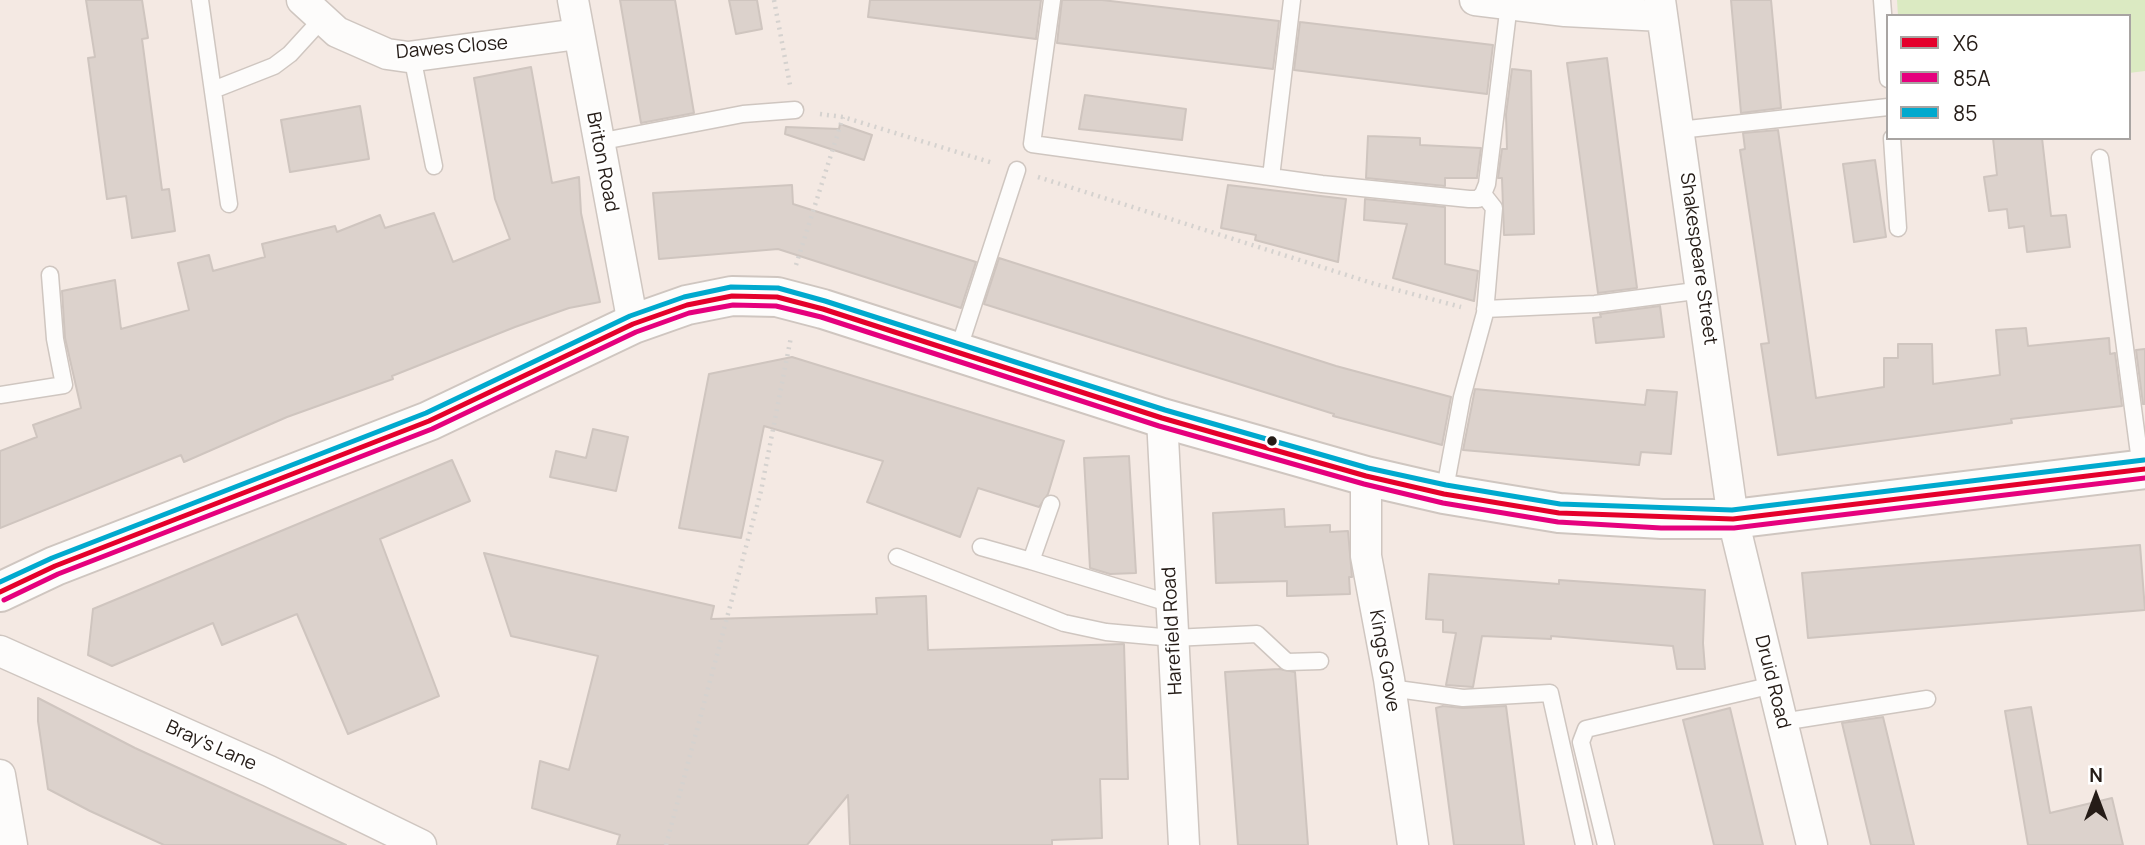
<!DOCTYPE html>
<style>
body{margin:0}
#map{position:relative;width:2145px;height:845px;overflow:hidden;background:#f4e9e3;font-family:Manrope,sans-serif}
canvas{display:block}
.legend{position:absolute;left:1886px;top:14px;width:245px;height:126px;box-sizing:border-box;background:#fff;border:2px solid #a8a4a2;margin:0;padding:9px 12px;list-style:none;font-size:21px;color:#251c17}
.legend li{display:flex;align-items:center;gap:14px;height:35px}
.legend b{width:35px;border:2px solid #a8a4a2}
.north{position:absolute;left:2061px;top:761px;width:70px;height:70px;-webkit-text-stroke:5px #fff;paint-order:stroke;rotate:0deg;font-size:19px;font-weight:700;line-height:28px;text-align:center;color:#251c17}
.north::after{content:'';display:block;margin:auto;width:24px;height:32px;background:#251c17;clip-path:polygon(50% 0,100% 100%,50% 72%,0 100%)}
</style>
<div id="map">
<canvas width="2145" height="845"></canvas>
<ul class="legend">
<li><b style="height:9px;background:#e4002b"></b>X6</li>
<li><b style="height:9px;background:#e5007d"></b>85A</li>
<li><b style="height:9px;background:#00a9ce"></b>85</li>
</ul>
<div class="north">N</div>
</div>
<script>
const context = document.querySelector('canvas').getContext('2d');
context.lineJoin = 'round';
function fillPath(path, color) { context.fillStyle = color; context.fill(path, 'evenodd'); }
const shape = rows => new Path2D(rows.map(r => 'M' + r).join(''));
function strokePath(path, color, width, dash) { context.strokeStyle = color; context.lineWidth = width; context.lineCap = dash ? 'butt' : 'round'; context.setLineDash(dash || []); context.stroke(path); }
function label(font, color, halo, rows, align = 'center') {
  context.font = font + ' Manrope,sans-serif'; context.lineWidth = 5; context.setLineDash([]); context.textBaseline = 'middle'; context.strokeStyle = halo; context.fillStyle = color; for (const [text, x, y, turn = 0] of rows) {
    context.save(); context.translate(x, y); context.rotate((+turn || 0) * Math.PI / 180); context.textAlign = isNaN(turn) ? turn : align; if (halo) context.strokeText(text, 0, 0); context.fillText(text, 0, 0); context.restore();
  }
}
fillPath(shape([
 [1897,0,2145,0,2145,71,2129,73,2129,16,1898,16]
]), '#dbeac2');
const building = shape([
 [86,0,142,0,148,38,142,39,162,190,169,189,175,231,132,238,126,196,107,199,88,58,95,57,86,0],
 [620,0,675,0,694,113,641,123,620,0],
 [729,0,757,0,762,29,736,34,729,0],
 [870,0,1041,0,1036,39,868,17,870,0],
 [1062,0,1102,0,1279,21,1273,69,1057,43,1062,0],
 [1731,0,1771,0,1781,108,1741,113,1731,0],
 [1300,22,1493,45,1487,94,1294,70,1300,22],
 [1607,58,1637,288,1598,293,1567,63,1607,58],
 [531,67,552,183,579,177,581,213,600,302,569,308,515,327,392,376,393,379,287,417,184,462,181,455,0,528,0,451,37,437,33,425,81,408,65,338,62,291,115,280,121,329,189,310,178,263,209,255,213,271,265,257,262,244,335,226,337,232,380,215,385,228,434,213,453,262,510,239,495,199,474,78,531,67],
 [1512,69,1531,71,1534,234,1504,235,1502,178,1498,178,1502,149,1507,149,1506,114,1512,69],
 [1085,95,1186,109,1182,140,1079,129,1085,95],
 [360,106,369,159,290,172,281,120,360,106],
 [840,124,872,135,864,160,785,134,786,127,839,129,840,124],
 [1778,130,1816,398,1884,387,1884,358,1898,358,1898,344,1932,344,1933,384,2000,375,1996,330,2026,328,2028,346,2109,338,2110,354,2115,353,2122,406,2011,419,2012,423,1778,455,1761,344,1769,343,1740,150,1745,149,1743,133,1778,130],
 [1368,136,1420,138,1420,145,1481,148,1477,178,1445,178,1445,186,1366,178,1368,136],
 [1993,138,2042,138,2051,216,2066,215,2070,247,2027,252,2024,226,2009,228,2007,209,1989,211,1984,177,1997,175,1993,138],
 [1875,160,1886,237,1854,242,1843,164,1875,160],
 [792,185,793,204,976,262,961,308,778,249,659,259,653,193,792,185],
 [1228,185,1346,199,1338,262,1255,240,1256,235,1221,228,1228,185],
 [1365,199,1445,207,1445,264,1478,271,1474,301,1393,278,1407,224,1364,220,1365,199],
 [999,258,1336,366,1451,397,1442,445,1333,416,1334,414,984,304,999,258],
 [1660,306,1664,337,1596,343,1593,318,1601,317,1600,314,1660,306],
 [2145,349,2145,404,2143,404,2136,350,2145,349],
 [792,357,1064,441,1048,494,1039,507,978,488,960,537,867,502,883,461,764,426,741,538,679,528,709,374,792,357],
 [1475,389,1645,405,1647,390,1677,392,1671,454,1641,452,1639,465,1463,450,1475,389],
 [593,429,628,437,616,491,550,477,556,451,586,458,593,429],
 [1129,456,1136,573,1110,574,1090,568,1084,458,1129,456],
 [452,460,470,501,380,539,439,696,348,734,297,614,222,645,213,623,112,666,88,655,93,609,452,460],
 [1284,509,1285,527,1330,525,1330,532,1348,531,1352,577,1349,577,1350,594,1287,596,1287,581,1216,583,1213,513,1284,509],
 [2140,545,2145,610,1808,638,1802,573,2140,545],
 [484,553,714,606,711,619,877,614,876,598,926,596,928,650,1124,644,1128,779,1100,779,1102,838,1052,840,1052,845,850,845,848,795,807,845,617,845,620,835,532,808,540,761,569,770,598,656,511,636,484,553],
 [1429,574,1559,584,1559,580,1705,590,1703,643,1705,669,1677,669,1673,646,1551,636,1551,639,1482,636,1473,687,1446,685,1456,633,1443,632,1443,620,1426,619,1429,574],
 [1279,669,1295,672,1308,845,1238,845,1225,672,1279,669],
 [38,698,135,748,346,845,164,845,90,811,48,789,38,721,38,698],
 [1443,706,1463,708,1506,706,1524,845,1454,845,1436,708,1443,706],
 [2031,707,2050,813,2112,798,2123,845,2028,845,2005,711,2031,707],
 [1730,708,1736,733,1763,845,1714,845,1696,772,1683,720,1730,708],
 [1883,717,1908,820,1914,845,1871,845,1842,723,1883,717]
]);
fillPath(building, '#dcd2cc');
strokePath(building, '#cfc5bf', 2);
const lane = shape([
 [200,0,229,204],
 [1052,0,1032,144,1322,184,1469,199,1478,199,1483,194,1487,184,1509,4],
 [1882,0,1888,79],
 [412,56,434,166],
 [213,90,274,66,290,54,322,19],
 [1679,130,1888,107],
 [1892,138,1898,228],
 [598,142,743,114,795,110],
 [2100,158,2141,469],
 [1271,177,1292,0],
 [1485,309,1595,304,1703,290],
 [958,351,1017,170],
 [0,395,64,385,55,339,50,275],
 [1444,494,1462,397,1485,313,1494,208,1483,194],
 [1051,504,1031,561,1172,604],
 [981,547,1031,561],
 [897,557,1064,623,1106,632,1173,638,1257,634,1287,662,1320,661],
 [1390,688,1463,698,1550,693,1584,845],
 [1782,722,1927,699],
 [1606,845,1581,742,1586,729,1773,685]
]);
const street = shape([
 [302,0,337,32,387,54,408,57,578,34],
 [573,0,633,324],
 [1475,0,1565,11,1662,16],
 [1660,0,1733,519,1812,845],
 [1162,418,1184,845],
 [1366,476,1366,556,1389,679,1413,845],
 [0,651,269,771,421,845],
 [0,775,12,845]
]);
const highway = shape([
 [0,592,55,566,429,421,633,324,687,305,732,296,777,297,823,309,1162,418,1366,476,1444,494,1559,513,1662,519,1733,519,2145,469]
]);
strokePath(lane, '#cfc6c0', 19);
strokePath(street, '#cfc6c0', 33);
strokePath(highway, '#cfc6c0', 42);
strokePath(shape([
 [774,0,790,85],
 [820,114,843,117,993,163],
 [1038,177,1375,284,1461,307],
 [796,265,843,117],
 [666,845,761,491,791,337]
]), '#d5d2cf', 4.5, [2, 5]);
strokePath(lane, '#fdfcfb', 16);
strokePath(street, '#fdfcfb', 30);
strokePath(highway, '#fdfcfb', 38);
strokePath(shape([
 [0,592,55,566,429,421,633,324,687,305,732,296,777,297,823,309,1162,418,1366,476,1444,494,1559,513,1733,519,2145,469]
]), '#e4002b', 5);
strokePath(shape([
 [4,600,58,574,432,429,636,332,689,313,733,305,776,306,821,317,1159,426,1364,484,1443,503,1558,522,1661,528,1734,528,2145,478]
]), '#e5007d', 5);
strokePath(shape([
 [0,582,52,558,426,413,630,316,684,297,731,287,778,288,825,301,1165,410,1368,468,1446,485,1560,504,1732,510,2144,460]
]), '#00a9ce', 5);
for (const [x, y, r, color] of [
 [1272,441,6,"#251c17"]
]) { const dot = new Path2D(); dot.arc(x, y, r, 0, 2 * Math.PI); context.fillStyle = color; context.fill(dot); strokePath(dot, '#fff', 2.5); }
label('19px', '#251c17', '#fff', [
 ["Dawes Close",452,48,-5],
 ["Briton Road",602,162,79],
 ["Shakespeare Street",1698,259,82],
 ["Harefield Road",1173,631,-93],
 ["Kings Grove",1384,661,80],
 ["Druid Road",1772,682,76],
 ["Bray's Lane",211,746,24]
]);
</script>
